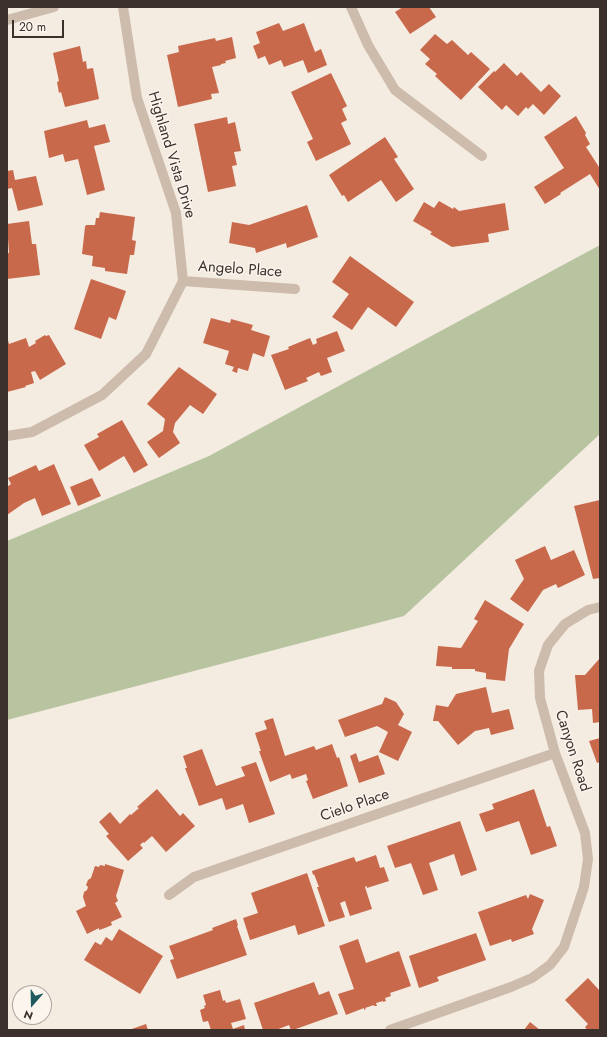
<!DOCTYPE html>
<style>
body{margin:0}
#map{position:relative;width:607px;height:1037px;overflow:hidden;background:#f4ebe1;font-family:Jost,sans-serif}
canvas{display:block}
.frame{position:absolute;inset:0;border:8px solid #3b302b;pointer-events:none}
.north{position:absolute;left:12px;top:985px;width:40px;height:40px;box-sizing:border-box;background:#fbf5ee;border:1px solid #aea6a0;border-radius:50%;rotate:200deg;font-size:11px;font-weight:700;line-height:16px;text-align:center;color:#3b302b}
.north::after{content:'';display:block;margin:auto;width:14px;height:18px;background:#1f5a5e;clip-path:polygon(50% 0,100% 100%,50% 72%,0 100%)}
.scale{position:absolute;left:12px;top:20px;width:52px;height:18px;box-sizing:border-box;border:2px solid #3b302b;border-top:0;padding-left:5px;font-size:12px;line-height:14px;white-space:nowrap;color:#3b302b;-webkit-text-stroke:3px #fbf5ee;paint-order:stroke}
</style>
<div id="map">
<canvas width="607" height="1037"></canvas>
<div class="frame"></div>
<div class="north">N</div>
<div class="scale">20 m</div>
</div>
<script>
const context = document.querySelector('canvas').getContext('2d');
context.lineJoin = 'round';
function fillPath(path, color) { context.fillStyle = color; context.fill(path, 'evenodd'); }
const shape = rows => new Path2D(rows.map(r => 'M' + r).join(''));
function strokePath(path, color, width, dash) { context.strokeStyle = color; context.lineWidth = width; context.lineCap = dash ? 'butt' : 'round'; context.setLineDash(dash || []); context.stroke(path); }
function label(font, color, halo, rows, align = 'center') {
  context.font = font + ' Jost,sans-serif'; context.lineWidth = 3; context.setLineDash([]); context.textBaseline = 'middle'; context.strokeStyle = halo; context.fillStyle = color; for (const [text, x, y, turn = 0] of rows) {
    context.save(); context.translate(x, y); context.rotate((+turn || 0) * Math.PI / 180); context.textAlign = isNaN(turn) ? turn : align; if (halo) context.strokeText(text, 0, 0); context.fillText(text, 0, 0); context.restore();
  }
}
fillPath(shape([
 [600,245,600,434,404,616,7,720,7,541,209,456]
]), '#b8c4a0');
fillPath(shape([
 [403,7,429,7,436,17,410,34,395,12],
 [279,23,283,31,304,23,315,52,321,49,327,65,308,73,303,60,284,67,281,60,269,65,265,56,258,59,253,46,260,43,256,32],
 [435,34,447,44,452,40,468,55,471,52,490,69,461,100,435,76,437,74,425,64,430,59,420,50],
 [232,37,236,58,225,61,226,63,221,64,221,65,212,67,219,93,211,94,212,99,178,107,167,55,179,52,178,46,215,38,216,41],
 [80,46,83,62,86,61,87,69,93,68,99,99,65,107,61,92,59,93,57,82,59,81,53,53],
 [504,63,517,76,521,72,541,92,549,84,561,96,544,115,533,104,528,109,526,107,518,116,506,105,502,110,478,87,494,71,495,72],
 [331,73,347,106,342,109,347,120,341,123,351,144,316,161,307,142,313,139,291,92],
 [576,116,586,133,585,135,590,144,586,147,599,167,600,166,600,190,590,174,560,193,561,194,545,204,534,187,564,168,544,137],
 [227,117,228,124,235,122,241,151,234,152,237,165,232,166,236,186,208,192,194,124],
 [87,120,89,128,105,124,110,142,94,146,105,190,87,195,78,159,65,162,63,154,49,158,44,131],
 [385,137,398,157,394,159,414,189,396,202,381,180,348,202,344,195,342,196,329,175],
 [13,170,15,180,36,176,43,205,18,211,12,188,7,189,7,171],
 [439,201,453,209,454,207,459,211,505,203,509,230,488,234,489,242,452,247,430,234,432,232,413,221,424,202,434,208],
 [307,205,318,237,287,248,286,243,256,253,255,248,229,243,232,222,249,225],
 [100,212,135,217,132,240,136,241,134,255,130,255,127,274,105,271,105,268,92,266,93,256,82,254,85,227,86,225,95,225,96,218,99,218],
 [29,221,32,244,36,244,40,275,7,279,7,253,9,253,7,224],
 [350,256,414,302,396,327,368,307,352,330,332,317,349,294,332,282],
 [91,279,126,291,116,320,109,317,101,339,74,329],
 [211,318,230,323,231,319,253,325,251,330,270,336,264,357,253,353,248,371,238,368,237,373,232,371,234,367,225,364,229,351,203,343],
 [337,331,345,351,327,358,332,372,321,376,319,372,306,378,308,381,285,390,271,355,289,349,288,347,310,338,313,345,317,343,316,339],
 [45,335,46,336,49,335,66,364,40,380,35,371,31,372,34,383,25,386,26,387,7,392,7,337,9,344,26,338,29,347,36,343,35,341],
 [179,367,217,394,203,414,190,405,175,423,173,432,180,443,159,458,147,442,163,431,165,419,147,404],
 [122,420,148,465,134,473,124,456,99,471,84,445,99,437,97,434],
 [54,464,71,504,42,516,35,498,24,503,7,515,7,487,11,484,8,478,36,465,39,471],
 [92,478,101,496,78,506,70,487],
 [600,500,600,578,593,579,574,506],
 [545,546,551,560,574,550,585,575,558,588,556,584,543,590,528,612,510,599,524,579,515,560],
 [485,600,524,624,509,649,505,681,486,679,486,673,475,671,475,669,452,669,452,667,436,666,438,646,461,648,478,621,474,619],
 [600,658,600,722,593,723,592,709,578,710,575,675,585,675],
 [486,687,492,713,509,709,514,729,491,735,489,728,475,731,458,745,438,721,433,721,436,705,448,707,456,694],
 [385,697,396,702,404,714,398,725,412,732,398,761,379,752,388,732,377,726,345,737,338,720,382,704],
 [273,718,285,756,314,746,316,750,332,744,337,758,339,757,348,786,313,799,306,781,308,780,306,774,292,779,290,774,270,782,259,751,261,751,255,733,267,729,264,721],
 [600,738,600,762,597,763,589,741],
 [202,749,216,786,245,776,241,767,256,762,275,814,249,823,243,804,226,810,222,798,199,806,185,768,187,768,183,756],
 [356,753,359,762,378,755,385,774,359,783,350,756],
 [157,789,180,816,183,813,195,826,166,852,152,836,144,843,143,842,140,845,143,848,128,861,106,836,109,834,99,822,110,812,120,824,130,814,131,815,139,808,137,807],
 [534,789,547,827,550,826,557,846,531,855,519,821,486,832,479,814,494,809,492,804],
 [460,821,477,870,461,876,454,854,429,863,438,890,423,895,411,863,395,868,387,846],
 [376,855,380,868,384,867,389,881,367,888,367,886,365,887,372,909,350,916,345,901,340,903,345,917,329,922,317,887,319,887,314,874,313,875,312,871,354,857,356,862],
 [105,864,124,870,116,896,118,901,115,903,122,917,111,922,112,925,105,928,99,930,99,928,87,934,76,911,86,906,83,897,84,892,87,890,88,887,86,885,88,880,91,878,95,866,99,867,100,865,105,866],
 [307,873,325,926,298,935,295,925,250,940,243,918,258,913,251,893],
 [530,894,544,900,532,929,534,934,512,942,511,939,490,946,478,912,526,895,528,899],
 [236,919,238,925,237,926,247,955,177,979,170,960,174,959,169,946,213,930,212,928],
 [119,929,163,956,140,994,84,960,95,942,101,945,106,937,112,941],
 [476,933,486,960,437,977,439,981,419,988,409,956],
 [358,939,366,963,399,951,411,986,390,993,391,996,385,998,386,1001,383,1002,383,1001,376,1003,377,1006,374,1006,374,1005,365,1008,366,1009,364,1010,364,1008,346,1015,338,994,354,989,339,946],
 [588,978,600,991,600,1030,587,1030,585,1027,588,1024,565,1000],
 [314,982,319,995,329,991,338,1014,293,1030,291,1030,289,1025,276,1030,263,1030,254,1003],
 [220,990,223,1001,225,1000,226,1003,240,999,246,1019,231,1023,233,1029,244,1025,245,1030,211,1030,208,1021,203,1022,200,1010,205,1008,204,1006,206,1005,203,995],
 [530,1022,540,1030,524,1030],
 [146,1024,148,1030,129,1030]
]), '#c8694b');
strokePath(shape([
 [351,7,368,45,395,90,482,156],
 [7,20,54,7],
 [183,281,295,289],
 [7,436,32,432,102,395,146,354,183,281,176,213,137,98,123,7],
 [169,895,194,877,555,753],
 [390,1030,511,987,532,978,550,965,564,947,584,887,588,859,585,833,555,753,540,698,539,671,548,645,565,624,588,610,600,607]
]), '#cdbbac', 10);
label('15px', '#3b302b', '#fbf5ee', [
 ["Highland Vista Drive",171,155,73],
 ["Angelo Place",240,270,4],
 ["Canyon Road",572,751,72],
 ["Cielo Place",355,806,-19]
]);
</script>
